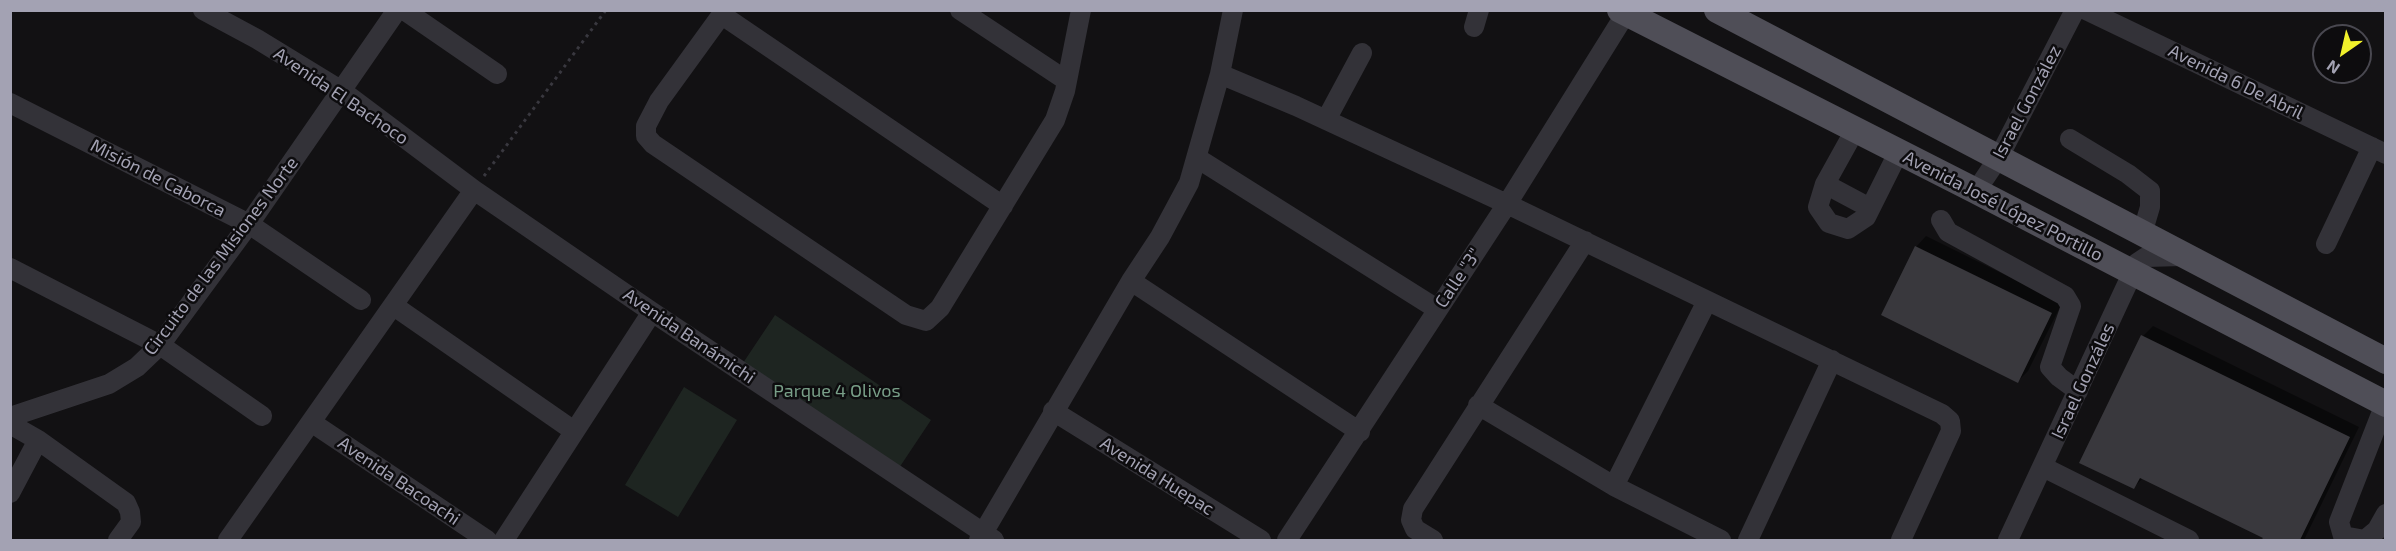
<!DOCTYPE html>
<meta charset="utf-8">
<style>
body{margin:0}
#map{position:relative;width:2396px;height:551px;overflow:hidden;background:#121113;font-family:"Exo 2",sans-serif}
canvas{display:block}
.frame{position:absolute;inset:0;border:12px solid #a3a2b3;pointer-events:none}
.north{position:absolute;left:2312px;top:24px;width:60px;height:60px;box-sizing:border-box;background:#0d0c0e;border:2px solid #494850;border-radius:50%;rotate:214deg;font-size:16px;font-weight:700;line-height:24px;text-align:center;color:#a3a2b3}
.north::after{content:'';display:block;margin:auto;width:21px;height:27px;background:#f1f12b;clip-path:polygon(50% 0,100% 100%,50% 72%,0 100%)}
</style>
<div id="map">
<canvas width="2396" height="551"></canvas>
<div class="frame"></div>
<div class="north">N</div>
</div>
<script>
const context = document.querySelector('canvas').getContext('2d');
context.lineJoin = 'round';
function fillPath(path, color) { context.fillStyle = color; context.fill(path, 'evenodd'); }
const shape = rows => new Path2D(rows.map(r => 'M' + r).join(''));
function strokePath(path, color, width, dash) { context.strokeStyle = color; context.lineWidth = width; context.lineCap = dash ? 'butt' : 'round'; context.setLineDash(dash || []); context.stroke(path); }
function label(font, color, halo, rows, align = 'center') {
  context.font = font + ' "Exo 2",sans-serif'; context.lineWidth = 5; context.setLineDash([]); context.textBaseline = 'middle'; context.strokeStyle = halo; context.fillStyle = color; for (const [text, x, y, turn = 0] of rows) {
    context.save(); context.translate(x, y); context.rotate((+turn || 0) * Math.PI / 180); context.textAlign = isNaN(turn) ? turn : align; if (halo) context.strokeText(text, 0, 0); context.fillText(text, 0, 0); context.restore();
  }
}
fillPath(shape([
 [775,315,931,420,899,468,743,363],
 [684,387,737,420,678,517,625,485]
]), '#1e2521');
fillPath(shape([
 [1926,236,2062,303,2028,371,2018,381,1916,247],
 [2153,326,2359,427,2304,540,2263,540,2265,537,2143,478,2134,487,2143,336]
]), '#0007');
fillPath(shape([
 [1915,246,2052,313,2018,383,1881,315],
 [2141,335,2350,437,2300,540,2261,540,2263,538,2140,478,2134,489,2079,463]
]), '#39383d');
strokePath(shape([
 [484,176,606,10]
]), '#39383f', 3, [3, 4.5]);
strokePath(shape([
 [203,10,257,39,342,91,474,190,652,312,994,540],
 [404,10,497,74],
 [725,10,659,101,646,126,646,136,653,144,906,315,926,321,940,308,1055,120,1065,91,1081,10],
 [960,10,1067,81],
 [2086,10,2386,154],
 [722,15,1003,206],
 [1474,27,1479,10],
 [1220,74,1296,106,1507,204,1942,414,1950,421,1951,431,1901,540],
 [10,103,249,224,361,300],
 [1326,120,1362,53],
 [1855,130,1825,184,1818,207,1829,223,1848,229,1866,217,1898,153],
 [2070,139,2128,174,2150,191,2150,207,2142,234],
 [1197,158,1437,309],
 [1825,184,1870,208],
 [1976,191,1999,157,2075,10],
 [1941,220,1948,232,2065,296,2071,306,2050,367,2059,377,2078,391],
 [2326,244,2372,147],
 [10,268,160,345,262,416],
 [1131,281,1360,432],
 [394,306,574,431],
 [2385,404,2339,522,2343,536,2365,540,2377,530,2386,514],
 [1478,405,1614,486,1721,540],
 [1053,411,1261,540],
 [10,417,109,384,137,367,160,345,249,224,397,10],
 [311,422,487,540],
 [10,424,38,440,126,503,130,512,131,522,118,540],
 [2043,467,2189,540],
 [1614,486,1707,301],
 [10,493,38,440],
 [228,540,474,190],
 [504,540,652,312],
 [979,540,1131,281,1160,237,1189,183,1220,74,1233,10],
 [1287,540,1507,204,1626,13],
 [1433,540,1415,529,1411,520,1413,509,1585,241],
 [1748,540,1832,360],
 [2008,540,2137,263,2146,257,2182,256]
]), '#333238', 20);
strokePath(shape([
 [1620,10,1976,191,2386,404],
 [1717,10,2386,361]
]), '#4f4e57', 26);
label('18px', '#a3a2b3', '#0d0c0e', [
 ["Avenida 6 De Abril",2236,82,26],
 ["Avenida El Bachoco",341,96,34],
 ["Israel González",2027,102,-62],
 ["Misión de Caborca",158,178,27],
 ["Avenida José López Portillo",2003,206,27],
 ["Circuito de las Misiones Norte",221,256,-53],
 ["Calle \"3\"",1458,278,-56],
 ["Avenida Banámichi",689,336,34],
 ["Israel Gonzáles",2083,381,-65],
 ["Avenida Huepac",1157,476,32],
 ["Avenida Bacoachi",399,481,34]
]);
label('18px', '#799f88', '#0d0c0e', [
 ["Parque 4 Olivos",837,391]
]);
</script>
